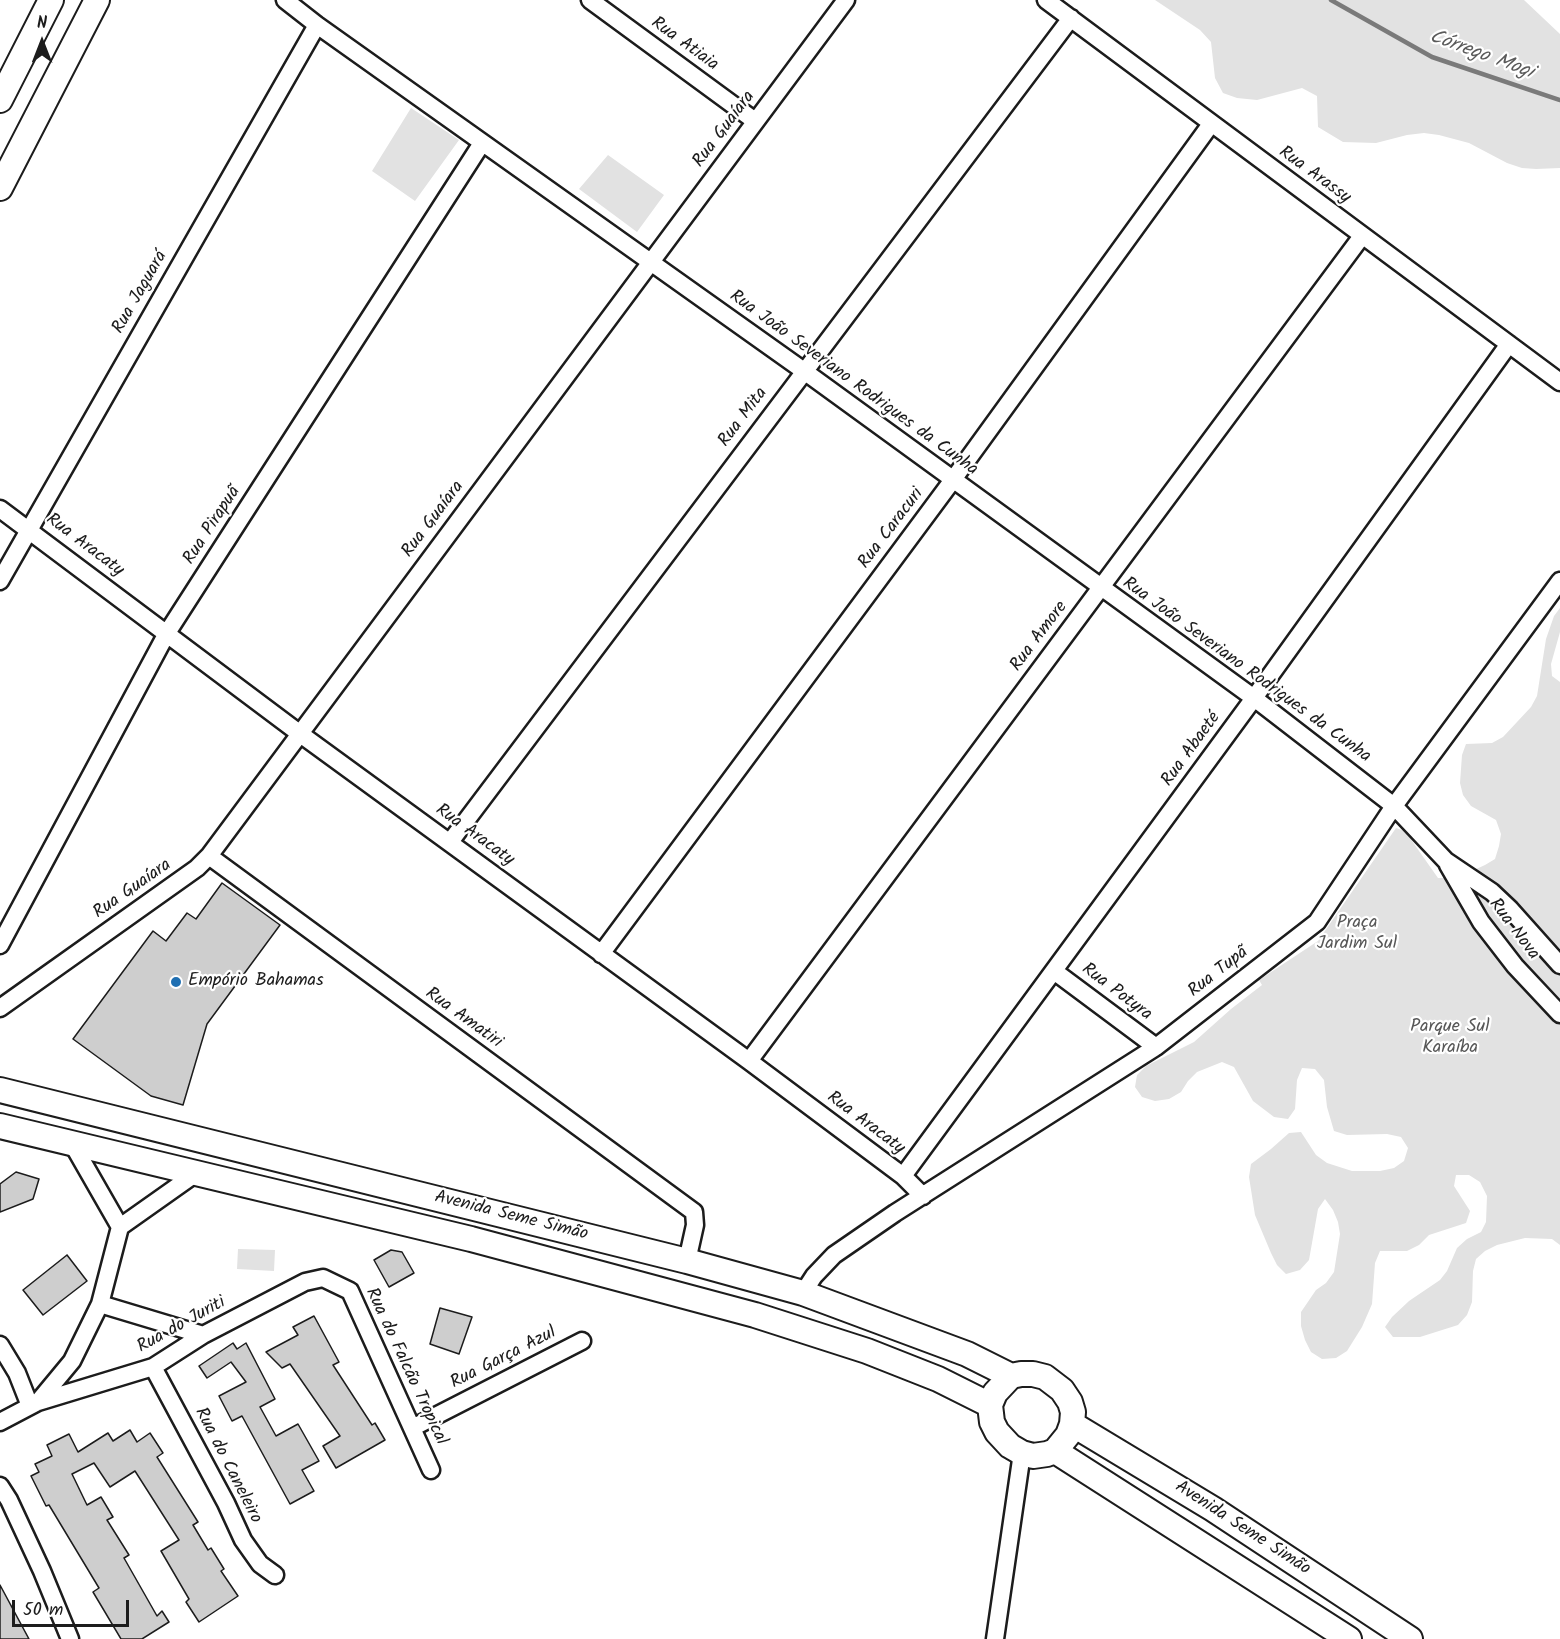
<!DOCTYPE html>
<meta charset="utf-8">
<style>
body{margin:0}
#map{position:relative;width:1560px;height:1639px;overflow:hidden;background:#fff;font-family:Kalam,sans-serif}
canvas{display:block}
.north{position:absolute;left:12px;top:12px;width:60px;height:60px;-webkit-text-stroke:4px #fff;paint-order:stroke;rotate:0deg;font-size:16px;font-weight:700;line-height:24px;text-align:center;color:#1c1c1c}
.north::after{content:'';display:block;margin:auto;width:21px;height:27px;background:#1c1c1c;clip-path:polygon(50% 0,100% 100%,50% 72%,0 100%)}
.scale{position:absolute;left:12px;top:1600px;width:117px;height:27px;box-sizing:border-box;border:3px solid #1c1c1c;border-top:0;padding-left:8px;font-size:18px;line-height:21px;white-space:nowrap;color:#1c1c1c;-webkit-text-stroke:4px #fff;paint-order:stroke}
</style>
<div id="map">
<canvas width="1560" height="1639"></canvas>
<div class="north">N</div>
<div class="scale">50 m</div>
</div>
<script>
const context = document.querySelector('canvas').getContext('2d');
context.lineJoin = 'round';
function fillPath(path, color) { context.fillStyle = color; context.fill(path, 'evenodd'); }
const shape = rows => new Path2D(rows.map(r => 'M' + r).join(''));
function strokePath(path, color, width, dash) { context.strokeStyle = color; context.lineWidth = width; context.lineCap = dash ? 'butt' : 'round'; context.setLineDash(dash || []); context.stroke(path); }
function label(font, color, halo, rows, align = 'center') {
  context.font = font + ' Kalam,sans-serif'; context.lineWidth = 4.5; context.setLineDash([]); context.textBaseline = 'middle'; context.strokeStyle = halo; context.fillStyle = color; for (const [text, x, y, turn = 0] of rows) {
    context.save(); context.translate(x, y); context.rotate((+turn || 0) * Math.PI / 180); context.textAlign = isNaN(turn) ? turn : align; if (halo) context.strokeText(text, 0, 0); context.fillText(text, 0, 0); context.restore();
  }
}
fillPath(shape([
 [1155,0,1524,0,1560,34,1560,168,1536,169,1522,168,1507,163,1469,143,1439,135,1424,133,1407,135,1376,143,1343,142,1318,127,1317,96,1302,88,1257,100,1237,98,1223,93,1215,78,1211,42,1200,30],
 [411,108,459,140,415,201,372,171],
 [608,155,664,195,637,232,579,189],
 [1560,608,1560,632,1551,664,1552,676,1560,682,1560,1245,1552,1239,1525,1238,1497,1245,1485,1251,1476,1259,1473,1271,1472,1302,1467,1315,1458,1325,1420,1337,1393,1337,1385,1327,1392,1317,1409,1301,1440,1280,1447,1271,1457,1248,1467,1239,1481,1232,1486,1222,1487,1196,1480,1182,1469,1175,1456,1175,1454,1186,1470,1211,1466,1223,1429,1235,1419,1245,1407,1251,1380,1251,1375,1263,1372,1304,1362,1327,1347,1351,1336,1358,1322,1359,1311,1352,1305,1340,1301,1326,1301,1312,1316,1290,1326,1283,1334,1272,1340,1234,1338,1222,1333,1210,1325,1199,1318,1209,1309,1260,1300,1270,1286,1274,1277,1265,1271,1253,1255,1215,1249,1177,1251,1164,1271,1149,1289,1133,1301,1132,1316,1155,1327,1163,1352,1171,1380,1171,1394,1168,1404,1161,1408,1148,1401,1137,1387,1134,1347,1135,1334,1131,1327,1107,1324,1080,1315,1069,1302,1068,1297,1080,1295,1109,1288,1119,1274,1117,1253,1101,1234,1067,1222,1062,1197,1072,1188,1081,1181,1092,1169,1099,1155,1101,1142,1097,1135,1087,1137,1075,1146,1066,1194,1042,1231,1009,1262,985,1259,980,1318,941,1396,828,1405,831,1438,878,1457,878,1485,865,1495,859,1499,846,1501,834,1496,820,1471,806,1463,795,1460,783,1462,755,1466,744,1492,743,1503,737,1531,707,1537,696,1546,639,1554,616],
 [238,1249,275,1250,274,1271,237,1269]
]), '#e2e2e2');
strokePath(shape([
 [1331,0,1432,57,1560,100]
]), '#7a7a7a', 4.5);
const building = shape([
 [222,883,280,925,207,1024,183,1105,151,1096,73,1039,153,931,166,941,187,913,196,919,222,883],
 [16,1172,39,1179,33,1199,0,1212,0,1184,16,1172],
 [391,1250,402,1252,414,1273,389,1287,374,1260,391,1250],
 [67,1255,87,1281,43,1315,23,1290,67,1255],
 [440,1308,472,1317,459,1354,430,1344,440,1308],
 [314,1316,339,1362,333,1365,372,1425,375,1423,385,1440,336,1468,323,1446,340,1436,290,1364,282,1368,266,1352,298,1335,293,1327,314,1316],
 [233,1343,237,1349,246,1343,275,1399,260,1407,276,1436,298,1424,319,1461,302,1470,314,1491,290,1504,242,1416,232,1421,219,1396,246,1382,231,1362,207,1378,199,1366,233,1343],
 [130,1430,137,1442,150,1433,163,1453,157,1457,198,1522,193,1525,208,1550,211,1548,224,1569,221,1571,238,1596,199,1622,186,1602,189,1599,161,1551,179,1540,135,1471,110,1487,94,1463,72,1474,87,1505,101,1497,113,1517,107,1520,129,1555,124,1558,157,1616,162,1611,169,1622,142,1639,121,1639,93,1592,99,1588,49,1505,46,1506,31,1476,39,1472,35,1464,52,1456,47,1445,69,1434,78,1452,108,1433,113,1441,130,1430],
 [0,1585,29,1639,0,1639,0,1585]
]);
fillPath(building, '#cecece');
strokePath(building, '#1c1c1c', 1.5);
const street = shape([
 [285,0,317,25,804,371,1254,698,1394,806,1446,861,1492,892,1510,909,1560,965],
 [590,0,755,121],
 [1046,0,1560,382],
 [0,509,299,733,749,1061,903,1176,923,1196],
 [0,581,317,25],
 [450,842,1071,18],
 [209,856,694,1212,695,1225,687,1261],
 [1448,865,1481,922,1515,966,1560,1014],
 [0,945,167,633,482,143],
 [601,954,952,481,1211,124],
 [1054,971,1156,1047],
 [0,1008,197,868,209,856,846,0],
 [749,1061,1362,236],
 [73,1145,120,1227],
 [903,1176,1254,698,1509,344],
 [803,1293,814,1276,834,1255,895,1213,1156,1047,1317,922,1394,806,1560,581],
 [100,1304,203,1335],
 [0,1345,17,1373,30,1406],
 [153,1367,226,1503,243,1540,260,1564,275,1575],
 [38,1402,153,1367,203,1335,305,1282,323,1278,350,1291,431,1470],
 [0,1422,38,1402,72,1361,100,1304,120,1227,195,1174],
 [412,1428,582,1341],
 [0,1486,9,1500,42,1571,70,1639],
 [995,1639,1022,1453]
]);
const secondary = shape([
 [0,100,51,0],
 [0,188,97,0],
 [0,1090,687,1261,803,1293,967,1354,1011,1376],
 [0,1126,471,1239,755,1315,867,1351,938,1379,990,1405],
 [1021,1374,1033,1374,1045,1377,1062,1390,1070,1402,1073,1412,1072,1424,1068,1435,1055,1451,1047,1454,1033,1456,1022,1453,1010,1446,997,1432,992,1422,990,1405,995,1393,1011,1376,1021,1374],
 [1072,1424,1213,1509,1410,1639],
 [1055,1451,1349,1639]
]);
strokePath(street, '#1c1c1c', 21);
strokePath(secondary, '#1c1c1c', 28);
strokePath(street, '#fff', 16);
strokePath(secondary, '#fff', 24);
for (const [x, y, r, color] of [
 [176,982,6,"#1f6fb2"]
]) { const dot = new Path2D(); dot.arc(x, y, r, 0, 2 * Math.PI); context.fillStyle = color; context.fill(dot); strokePath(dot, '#fff', 2); }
label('18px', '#1c1c1c', '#fff', [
 ["Rua Atiaia",684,45,36],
 ["Rua Guaíara",725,130,-53],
 ["Rua Arassy",1314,176,36],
 ["Rua Jaguará",141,293,-60],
 ["Rua João Severiano Rodrigues da Cunha",853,384,36],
 ["Rua Mita",744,418,-53],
 ["Rua Guaíara",434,520,-53],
 ["Rua Pirapuã",213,526,-57],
 ["Rua Caracuri",892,529,-53],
 ["Rua Aracaty",84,546,37],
 ["Rua Amore",1040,637,-53],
 ["Rua João Severiano Rodrigues da Cunha",1246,671,36],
 ["Rua Abaeté",1192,750,-54],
 ["Rua Aracaty",474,836,36],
 ["Rua Guaíara",133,890,-35],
 ["Rua Nova",1513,930,53],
 ["Rua Tupã",1219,973,-38],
 ["Rua Potyra",1116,993,37],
 ["Rua Amatiri",463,1019,36],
 ["Rua Aracaty",865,1124,37],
 ["Avenida Seme Simão",511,1217,14],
 ["Rua do Juriti",182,1326,-29],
 ["Rua Garça Azul",504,1359,-27],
 ["Rua do Falcão Tropical",405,1367,65],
 ["Rua do Caneleiro",227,1466,63],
 ["Avenida Seme Simão",1242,1529,33]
]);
label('18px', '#575757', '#fff', [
 ["Praça",1357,924],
 ["Jardim Sul",1357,945],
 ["Parque Sul",1450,1028],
 ["Karaíba",1450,1049]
]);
label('18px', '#1c1c1c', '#fff', [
 ["Empório Bahamas",188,982]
], 'left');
label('italic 20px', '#5a5a5a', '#fff', [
 ["Córrego Mogi",1481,56,20]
]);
</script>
